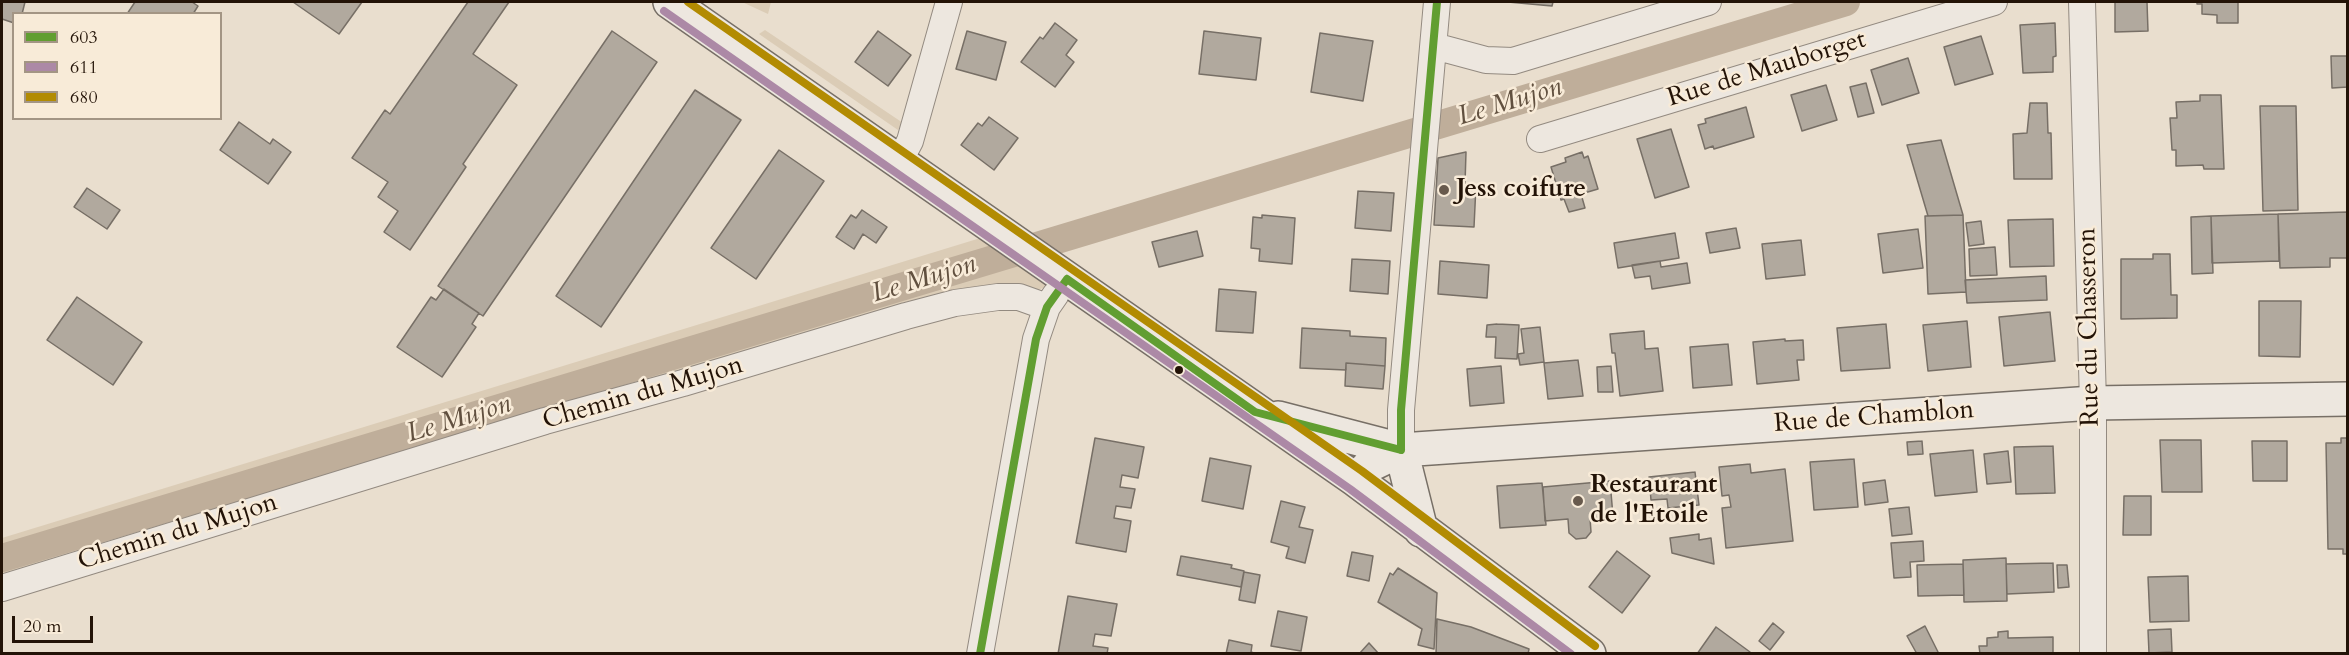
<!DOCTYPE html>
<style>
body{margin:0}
#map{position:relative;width:2349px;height:655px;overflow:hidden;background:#e9dece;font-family:Cardo,serif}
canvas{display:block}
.frame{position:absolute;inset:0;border:3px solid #231307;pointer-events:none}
.legend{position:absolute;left:12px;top:12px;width:210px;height:108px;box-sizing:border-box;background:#f8ebd8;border:2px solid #a39584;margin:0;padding:8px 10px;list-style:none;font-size:18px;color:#231307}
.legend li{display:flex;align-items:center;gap:12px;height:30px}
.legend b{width:30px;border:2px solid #a39584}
.scale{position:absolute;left:12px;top:616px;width:81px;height:27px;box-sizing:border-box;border:3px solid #231307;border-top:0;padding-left:8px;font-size:18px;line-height:21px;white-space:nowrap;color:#231307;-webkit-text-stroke:4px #f8ebd8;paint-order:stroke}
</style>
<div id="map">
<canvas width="2349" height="655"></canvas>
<div class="frame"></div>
<ul class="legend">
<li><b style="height:8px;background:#619e31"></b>603</li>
<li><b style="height:8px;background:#ac89a6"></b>611</li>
<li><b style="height:8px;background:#b28b02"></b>680</li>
</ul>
<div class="scale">20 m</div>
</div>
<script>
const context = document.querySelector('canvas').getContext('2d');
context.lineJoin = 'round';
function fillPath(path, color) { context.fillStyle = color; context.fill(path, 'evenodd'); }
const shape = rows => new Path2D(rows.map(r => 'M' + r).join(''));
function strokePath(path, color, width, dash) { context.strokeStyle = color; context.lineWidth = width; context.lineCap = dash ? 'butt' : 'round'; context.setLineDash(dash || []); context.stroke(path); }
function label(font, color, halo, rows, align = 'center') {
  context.font = font + ' Cardo,serif'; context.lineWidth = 5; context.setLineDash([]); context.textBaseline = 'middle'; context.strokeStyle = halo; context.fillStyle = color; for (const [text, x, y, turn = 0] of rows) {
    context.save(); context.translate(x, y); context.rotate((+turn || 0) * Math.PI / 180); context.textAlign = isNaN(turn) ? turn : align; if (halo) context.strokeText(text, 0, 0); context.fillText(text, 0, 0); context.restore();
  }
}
fillPath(shape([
 [742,2,771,2,768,14],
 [765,30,903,123,898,130,759,34],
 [1000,232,1067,279,1019,297,998,297,2,588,2,538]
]), '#dbccb6');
strokePath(shape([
 [2,558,1846,2]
]), '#bfae9a', 28);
const building = shape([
 [2,2,25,2,22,14,14,14,14,23,2,19,2,2],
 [135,2,192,2,198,6,193,14,127,14,135,2],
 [293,2,362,2,339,34,293,2],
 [468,2,509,2,473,54,517,85,463,164,466,167,410,250,384,232,398,211,378,197,388,182,352,158,385,110,390,114,468,2],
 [1508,2,1553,2,1552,6,1508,2],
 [2115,2,2147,2,2148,31,2115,32,2115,2],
 [2197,2,2238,2,2238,23,2217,23,2217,15,2202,14,2202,4,2197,4,2197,2],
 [1055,23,1077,40,1066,55,1074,62,1055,87,1021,62,1040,37,1043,39,1055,23],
 [2055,23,2056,56,2053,57,2053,72,2023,73,2020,25,2055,23],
 [612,31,657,62,483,316,438,286,612,31],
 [878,31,911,55,888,86,855,62,878,31],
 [967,31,1006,42,996,80,956,69,967,31],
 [1204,31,1261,38,1256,80,1199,74,1204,31],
 [1320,33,1373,41,1363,101,1311,92,1320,33],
 [1981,36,1993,74,1955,85,1944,47,1981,36],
 [2331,56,2348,56,2348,87,2332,88,2331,56],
 [1908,58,1919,93,1882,105,1871,70,1908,58],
 [1866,83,1874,113,1858,117,1850,87,1866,83],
 [1826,85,1837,120,1802,131,1791,95,1826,85],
 [695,90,741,120,601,327,556,296,695,90],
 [2200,95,2221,95,2224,169,2204,169,2203,165,2176,166,2176,150,2172,150,2170,118,2177,118,2176,102,2200,101,2200,95],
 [2030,103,2047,103,2048,133,2051,133,2052,179,2014,179,2013,134,2027,133,2030,103],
 [2260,106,2296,106,2298,210,2263,211,2260,106],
 [1746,107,1754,137,1714,149,1713,146,1705,149,1698,125,1706,123,1705,119,1746,107],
 [989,117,1018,138,994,170,961,145,978,123,982,126,989,117],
 [239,122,270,144,273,139,291,152,268,184,220,150,239,122],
 [1671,129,1689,187,1655,198,1637,139,1671,129],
 [1941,140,1963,215,1928,216,1907,145,1941,140],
 [779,150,824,181,756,279,711,248,779,150],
 [1466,152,1465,184,1476,185,1474,227,1434,225,1438,158,1466,152],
 [1582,152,1584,158,1588,156,1598,189,1581,194,1585,208,1569,212,1564,199,1561,200,1551,167,1566,162,1565,158,1582,152],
 [87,188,120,210,107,229,74,207,87,188],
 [1358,191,1394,193,1391,231,1355,228,1358,191],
 [862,210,887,227,876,243,863,234,854,249,836,237,851,215,856,218,862,210],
 [2348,212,2348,258,2330,258,2330,267,2280,268,2278,214,2348,212],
 [2278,214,2279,261,2212,263,2211,216,2278,214],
 [1262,215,1295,218,1292,264,1259,261,1260,249,1251,248,1253,217,1262,218,1262,215],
 [1963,215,1966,292,1928,294,1925,216,1963,215],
 [2211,216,2213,273,2192,274,2191,217,2211,216],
 [2053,219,2054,266,2010,267,2008,220,2053,219],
 [1981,221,1984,244,1969,246,1966,223,1981,221],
 [1736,228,1740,248,1710,253,1706,233,1736,228],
 [1918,229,1923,268,1883,273,1878,234,1918,229],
 [1197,231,1203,256,1159,267,1152,242,1197,231],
 [1675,233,1679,258,1618,268,1614,243,1675,233],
 [1801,240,1805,275,1766,279,1762,244,1801,240],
 [1995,247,1997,275,1970,276,1969,249,1995,247],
 [2153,254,2170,254,2171,295,2177,295,2177,318,2121,319,2121,259,2153,259,2153,254],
 [1352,259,1390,261,1388,294,1350,291,1352,259],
 [1440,261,1489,265,1487,298,1438,294,1440,261],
 [1660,261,1661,267,1687,263,1690,283,1652,289,1650,276,1635,278,1632,265,1660,261],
 [2046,276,2047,300,1967,303,1965,280,2046,276],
 [444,289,479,313,472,324,476,327,442,377,397,347,431,297,436,300,444,289],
 [1219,289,1256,292,1253,333,1216,331,1219,289],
 [77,297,142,342,113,385,47,340,77,297],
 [2259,301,2301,301,2300,357,2259,356,2259,301],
 [2050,312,2055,361,2004,366,1999,317,2050,312],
 [1967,321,1971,367,1928,371,1923,325,1967,321],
 [1497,324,1519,325,1517,359,1495,358,1496,337,1486,337,1487,325,1497,324],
 [1886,324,1890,368,1841,371,1837,328,1886,324],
 [1540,327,1544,362,1520,365,1518,354,1524,353,1521,329,1540,327],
 [1302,328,1350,331,1350,336,1386,338,1385,366,1346,363,1346,370,1300,368,1302,328],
 [1644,331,1645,349,1658,348,1663,391,1620,396,1615,353,1612,353,1610,334,1644,331],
 [1785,339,1785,341,1803,340,1804,360,1797,360,1799,380,1757,384,1753,342,1785,339],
 [1728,344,1732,385,1693,388,1690,347,1728,344],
 [1578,360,1583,396,1548,399,1544,363,1578,360],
 [1346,363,1385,366,1383,389,1345,386,1346,363],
 [1501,366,1504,403,1470,406,1467,369,1501,366],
 [1611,366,1613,392,1598,392,1597,367,1611,366],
 [1095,438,1144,447,1138,478,1122,475,1120,487,1135,489,1131,508,1116,506,1114,518,1131,521,1126,552,1076,543,1095,438],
 [2341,438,2348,438,2348,554,2343,554,2343,549,2328,549,2326,443,2341,443,2341,438],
 [2160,440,2201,440,2202,492,2162,492,2160,440],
 [1922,441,1923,454,1908,455,1907,442,1922,441],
 [2252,441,2287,441,2287,481,2253,481,2252,441],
 [2053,446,2055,493,2016,494,2014,447,2053,446],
 [1973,450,1977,492,1935,496,1930,454,1973,450],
 [2008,451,2011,482,1987,484,1984,454,2008,451],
 [1210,458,1251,466,1243,509,1202,501,1210,458],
 [1854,459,1858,507,1814,510,1810,462,1854,459],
 [1750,464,1751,473,1785,469,1793,541,1726,548,1722,508,1731,507,1729,495,1722,496,1719,467,1750,464],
 [1695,472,1699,505,1668,508,1667,499,1651,500,1649,477,1695,472],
 [1885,480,1888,502,1865,505,1863,483,1885,480],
 [1610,481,1613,516,1590,518,1591,532,1586,538,1576,539,1569,533,1568,519,1545,521,1543,487,1610,481],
 [1542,483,1546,525,1500,528,1497,486,1542,483],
 [2124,496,2151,496,2151,535,2123,535,2124,496],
 [1281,501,1305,507,1299,527,1313,530,1305,563,1286,558,1289,547,1271,542,1281,501],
 [1909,507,1912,534,1892,536,1889,509,1909,507],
 [1699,534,1699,540,1711,538,1714,564,1672,553,1670,538,1699,534],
 [1923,541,1924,561,1910,562,1911,577,1894,578,1891,543,1923,541],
 [1617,551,1650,576,1622,613,1589,587,1617,551],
 [1352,552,1373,556,1369,581,1347,576,1352,552],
 [1181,556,1232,565,1231,568,1244,571,1241,587,1177,575,1181,556],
 [2006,558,2007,601,1964,602,1963,560,2006,558],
 [2053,563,2054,592,2007,594,2006,564,2053,563],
 [1963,564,1964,595,1918,596,1917,565,1963,564],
 [2057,565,2067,565,2069,587,2058,588,2057,565],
 [1398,568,1437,593,1434,649,1418,645,1422,629,1378,602,1390,573,1393,575,1398,568],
 [1244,572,1260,575,1255,603,1239,600,1244,572],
 [2188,576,2189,621,2150,622,2148,577,2188,576],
 [1068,596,1117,604,1111,636,1095,634,1093,646,1108,648,1107,654,1058,654,1068,596],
 [1278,611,1307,617,1301,651,1271,646,1278,611],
 [1437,619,1471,627,1529,649,1528,654,1436,654,1437,619],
 [1773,623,1784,632,1770,650,1759,641,1773,623],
 [1925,626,1939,654,1917,654,1907,636,1925,626],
 [1716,627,1750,652,1750,654,1697,654,1716,627],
 [2171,629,2172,652,2149,653,2148,630,2171,629],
 [2008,631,2008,638,2053,637,2053,654,1980,654,1979,646,1987,646,1987,638,1998,637,1998,632,2008,631],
 [1229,640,1252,645,1251,652,1257,654,1226,654,1229,640],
 [1369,643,1379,654,1359,654,1369,643]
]);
fillPath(building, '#b1a99e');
strokePath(building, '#776f66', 1.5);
const street = shape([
 [2082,2,2093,403,2093,654],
 [1434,46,1486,60,1513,61,1708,2],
 [1540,139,1994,2],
 [899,162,910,141,949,2],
 [1401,450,1401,410,1437,2],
 [2,588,545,421,683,383,906,316,955,303,998,297,1019,297,1047,307],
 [980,654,1036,339,1047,307,1056,294]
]);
const secondary = shape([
 [670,2,1356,480,1589,654],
 [1278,418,1401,450],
 [1401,450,1421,530],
 [1356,480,1370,465,1401,450,2093,403,2348,399]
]);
strokePath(street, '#938a80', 28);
strokePath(secondary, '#776f66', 36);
strokePath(street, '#ede7df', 26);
strokePath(secondary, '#ede7df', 33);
strokePath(shape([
 [1067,279,1255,412,1401,450],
 [1401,450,1401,410,1437,2],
 [980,654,1036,339,1047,307,1067,279]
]), '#619e31', 8);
strokePath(shape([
 [664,11,1350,489,1571,654]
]), '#ac89a6', 8);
strokePath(shape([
 [688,2,1362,471,1595,646]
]), '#b28b02', 8);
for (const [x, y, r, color] of [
 [1444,190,6,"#685a4d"],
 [1179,370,5,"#231307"],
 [1578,501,6,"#685a4d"]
]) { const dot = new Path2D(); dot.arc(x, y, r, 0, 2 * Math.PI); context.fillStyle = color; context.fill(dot); strokePath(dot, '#f8ebd8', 2); }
label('26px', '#231307', '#f8ebd8', [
 ["Rue de Mauborget",1767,70,-17],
 ["Rue du Chasseron",2090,327,-91],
 ["Chemin du Mujon",643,394,-16],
 ["Rue de Chamblon",1874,418,-4],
 ["Chemin du Mujon",178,533,-17]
]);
label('bold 26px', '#231307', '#f8ebd8', [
 ["Jess coifure",1456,190],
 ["Restaurant",1590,486],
 ["de l'Etoile",1590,516]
], 'left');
label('italic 27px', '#61503f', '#f8ebd8', [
 ["Le Mujon",1510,103,-17],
 ["Le Mujon",924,280,-17],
 ["Le Mujon",459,420,-17]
]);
</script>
